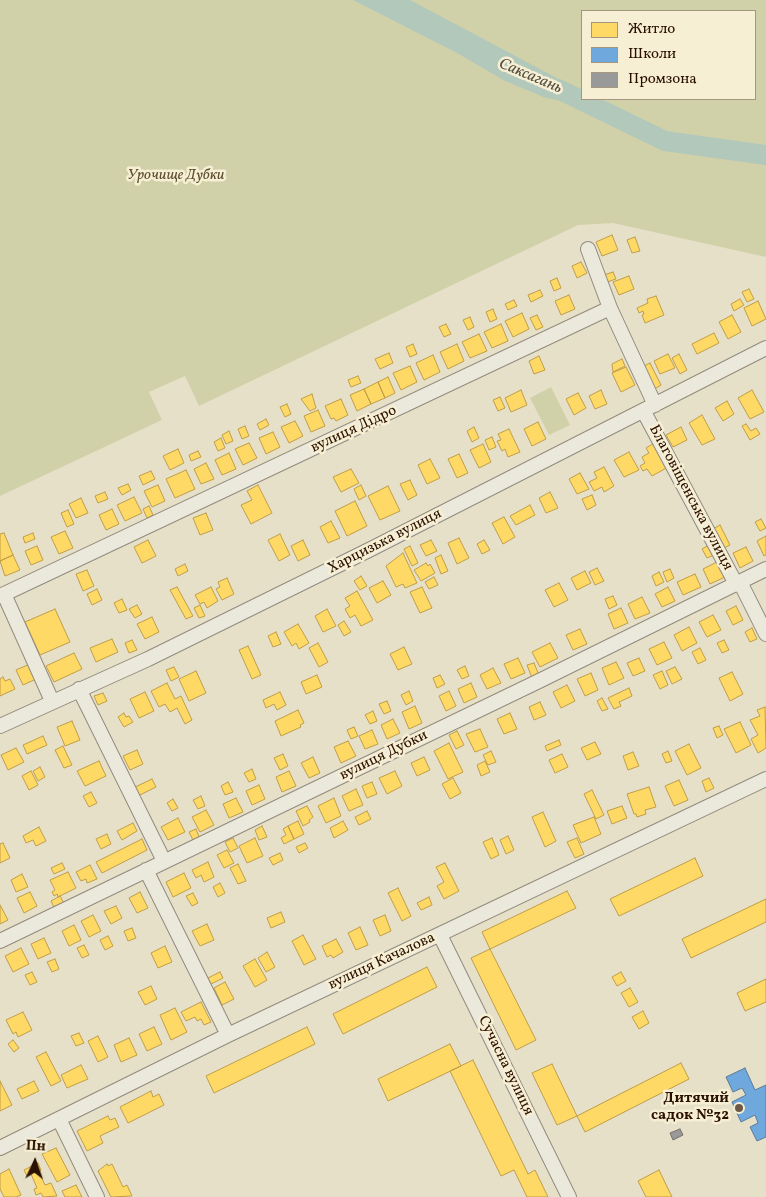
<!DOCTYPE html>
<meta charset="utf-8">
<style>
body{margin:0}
#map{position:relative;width:766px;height:1197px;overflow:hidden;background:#e6e0c9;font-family:Vollkorn,serif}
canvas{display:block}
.legend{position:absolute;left:581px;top:10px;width:175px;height:90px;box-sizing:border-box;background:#f7efd4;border:1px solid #a5967f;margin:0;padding:6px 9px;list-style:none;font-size:15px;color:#2a1000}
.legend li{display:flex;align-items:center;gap:10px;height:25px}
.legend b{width:25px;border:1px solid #a5967f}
.north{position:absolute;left:10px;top:1137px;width:50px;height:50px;-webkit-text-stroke:4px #f7efd4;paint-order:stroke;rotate:3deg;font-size:14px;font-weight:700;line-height:20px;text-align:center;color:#2a1000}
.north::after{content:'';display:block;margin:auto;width:18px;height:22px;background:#2a1000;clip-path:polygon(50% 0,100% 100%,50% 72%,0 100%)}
</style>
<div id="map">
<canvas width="766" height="1197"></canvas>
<ul class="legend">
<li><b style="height:14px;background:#ffd966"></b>Житло</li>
<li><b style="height:14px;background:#6fa8dc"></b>Школи</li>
<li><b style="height:14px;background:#999"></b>Промзона</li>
</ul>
<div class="north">Пн</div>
</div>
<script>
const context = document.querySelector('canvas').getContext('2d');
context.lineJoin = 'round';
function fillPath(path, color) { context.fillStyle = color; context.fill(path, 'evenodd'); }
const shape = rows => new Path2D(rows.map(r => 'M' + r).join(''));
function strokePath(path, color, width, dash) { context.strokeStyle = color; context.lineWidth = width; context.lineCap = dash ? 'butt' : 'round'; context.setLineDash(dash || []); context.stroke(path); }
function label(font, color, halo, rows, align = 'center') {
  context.font = font + ' Vollkorn,serif'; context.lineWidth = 5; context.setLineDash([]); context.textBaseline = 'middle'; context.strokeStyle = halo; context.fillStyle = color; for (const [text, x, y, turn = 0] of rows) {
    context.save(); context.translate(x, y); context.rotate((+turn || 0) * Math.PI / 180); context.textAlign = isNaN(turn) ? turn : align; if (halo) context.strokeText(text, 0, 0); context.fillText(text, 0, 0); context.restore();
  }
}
fillPath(shape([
 [0,0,766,0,766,257,613,223,578,225,199,406,185,376,149,392,162,420,0,496],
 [582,11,755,11,755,99,582,99],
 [551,387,570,425,549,435,530,398]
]), '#d1d1a9');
fillPath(shape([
 [353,0,410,0,572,86,584,100,569,102,546,98,505,81,457,53]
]), '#b2c8bb');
const homes = shape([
 [612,235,618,250,602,256,596,242,612,235],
 [635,237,640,251,632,253,627,240,635,237],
 [581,262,587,273,577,278,572,266,581,262],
 [613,272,616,279,607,282,604,275,613,272],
 [629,276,634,289,619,295,613,282,629,276],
 [557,278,561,288,554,291,550,281,557,278],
 [749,289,754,299,747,302,742,292,749,289],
 [540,290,543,296,531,302,528,295,540,290],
 [569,295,575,309,561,315,555,301,569,295],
 [656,296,664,315,645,323,642,315,644,314,643,311,639,313,637,308,648,303,647,299,656,296],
 [740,299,744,305,734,311,731,304,740,299],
 [514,300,517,306,508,310,505,304,514,300],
 [758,301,766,319,752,326,744,308,758,301],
 [493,309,497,319,490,322,486,312,493,309],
 [522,313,529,329,513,337,505,321,522,313],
 [537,315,543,327,536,330,530,318,537,315],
 [732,315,741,332,728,339,719,322,732,315],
 [470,317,474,327,468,330,463,320,470,317],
 [446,324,451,334,444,337,439,327,446,324],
 [501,324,508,341,492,348,484,332,501,324],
 [714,333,719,343,697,354,692,344,714,333],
 [479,334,487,351,470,358,462,342,479,334],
 [413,344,417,354,410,357,406,347,413,344],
 [457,344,464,361,448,369,440,352,457,344],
 [389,353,393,363,380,369,375,359,389,353],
 [668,354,675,368,660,374,654,361,668,354],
 [679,354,687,370,680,374,672,358,679,354],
 [433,355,440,372,424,380,416,363,433,355],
 [539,356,545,370,534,374,529,361,539,356],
 [622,359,625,366,613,372,612,364,622,359],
 [650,363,661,385,653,390,642,367,650,363],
 [410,366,417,382,401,390,393,373,410,366],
 [626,367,635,385,621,392,612,373,626,367],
 [358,376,361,383,351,387,348,380,358,376],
 [388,377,395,393,385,398,378,382,388,377],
 [378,382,385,398,371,404,364,389,378,382],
 [364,389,371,404,357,411,350,395,364,389],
 [521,390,527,405,511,412,505,398,521,390],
 [601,390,607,404,595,409,589,396,601,390],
 [752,390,764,412,750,419,738,398,752,390],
 [578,393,586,408,574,415,566,399,578,393],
 [312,394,316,408,310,411,301,399,312,394],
 [500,397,505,408,498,411,493,400,500,397],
 [341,399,348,415,336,421,334,418,331,419,325,406,341,399],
 [727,401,734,414,723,421,715,408,727,401],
 [287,404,291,414,285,417,280,407,287,404],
 [318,410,325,426,311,432,304,416,318,410],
 [702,415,715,439,702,445,689,423,702,415],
 [266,419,269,425,260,430,257,424,266,419],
 [295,421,303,436,289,443,281,427,295,421],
 [538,422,546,439,532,446,524,429,538,422],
 [746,424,751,431,756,428,760,434,750,440,742,426,746,424],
 [245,426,249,436,242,439,238,429,245,426],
 [474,427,479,438,472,442,467,431,474,427],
 [681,427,687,440,673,447,666,435,681,427],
 [509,429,520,452,508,457,505,449,502,451,497,441,501,440,498,434,509,429],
 [229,431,233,441,226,444,222,435,229,431],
 [273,432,280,447,266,454,259,438,273,432],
 [492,437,496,447,489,450,485,440,492,437],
 [221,438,225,448,218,451,214,442,221,438],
 [656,442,670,466,652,476,647,469,643,471,640,466,645,463,642,457,649,453,646,448,656,442],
 [249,443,257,458,243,465,235,449,249,443],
 [483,444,491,462,479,468,470,450,483,444],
 [178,449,184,463,170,470,163,456,178,449],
 [198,451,201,457,191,461,189,455,198,451],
 [629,452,639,470,624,477,614,460,629,452],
 [229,453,236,469,222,475,215,460,229,453],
 [459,454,468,473,457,478,448,459,459,454],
 [430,459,440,478,427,484,418,465,430,459],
 [206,463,214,479,201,484,194,469,206,463],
 [604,467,614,486,604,492,602,487,594,491,589,482,597,478,594,472,604,467],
 [351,469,359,483,341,492,333,477,351,469],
 [186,470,195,489,175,498,166,479,186,470],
 [151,471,155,479,143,485,139,476,151,471],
 [580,473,589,489,577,494,569,479,580,473],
 [410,480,417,495,408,500,400,484,410,480],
 [128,484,131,490,122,495,118,488,128,484],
 [158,485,165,501,152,507,144,491,158,485],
 [258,485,272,513,251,524,241,505,252,500,247,491,258,485],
 [361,485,366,496,359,500,354,489,361,485],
 [388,486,400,511,380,520,368,496,388,486],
 [105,492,108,499,98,503,95,496,105,492],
 [550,492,558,508,546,513,539,498,550,492],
 [592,495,596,505,587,510,582,499,592,495],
 [134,497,142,513,125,521,117,505,134,497],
 [81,498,88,513,76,518,69,504,81,498],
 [355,501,367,526,347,536,335,511,355,501],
 [530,505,535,515,516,525,510,516,530,505],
 [149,506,153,515,147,518,143,509,149,506],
 [112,509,119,524,106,530,99,515,112,509],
 [68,510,74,524,67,527,61,513,68,510],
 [206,513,213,530,200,535,193,518,206,513],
 [504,517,515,537,503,544,492,523,504,517],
 [761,519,766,528,760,531,755,522,761,519],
 [331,521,340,538,328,543,320,527,331,521],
 [720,525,730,545,720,550,711,530,720,525],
 [65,531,73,548,59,554,51,537,65,531],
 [4,533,13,555,0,561,0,534,4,533],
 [33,533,35,539,25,543,23,537,33,533],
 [280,534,290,555,279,561,268,540,280,534],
 [766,536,766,555,764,556,757,541,766,536],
 [459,538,469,558,457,564,448,543,459,538],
 [148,540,156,556,142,563,134,547,148,540],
 [303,540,310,555,298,561,291,546,303,540],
 [431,540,437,551,426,556,420,545,431,540],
 [484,540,490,550,482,554,477,544,484,540],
 [709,545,714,555,707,558,702,549,709,545],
 [37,546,43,560,31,565,25,551,37,546],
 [410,546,418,563,412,566,404,549,410,546],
 [746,547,753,561,740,568,733,553,746,547],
 [403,553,417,583,405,588,403,584,396,587,386,566,403,553],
 [13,555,20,570,5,576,0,561,13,555],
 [441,555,448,571,441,574,435,558,441,555],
 [717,562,725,577,710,584,703,569,717,562],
 [426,563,428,566,430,564,435,573,421,581,414,570,426,563],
 [185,564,188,571,178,576,175,569,185,564],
 [597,568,604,581,595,585,589,572,597,568],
 [670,569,674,578,667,582,663,572,670,569],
 [87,570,94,586,83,591,76,574,87,570],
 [585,571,591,583,577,590,571,578,585,571],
 [659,572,664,582,656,586,652,576,659,572],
 [695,574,701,587,683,595,677,582,695,574],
 [361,576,367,586,360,590,354,581,361,576],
 [434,577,438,585,429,589,425,582,434,577],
 [227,578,234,594,222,600,216,589,220,587,218,582,227,578],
 [383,581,391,595,377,603,369,588,383,581],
 [559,583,568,600,554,607,545,590,559,583],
 [177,587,193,616,186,619,170,590,177,587],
 [211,587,218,601,207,608,204,602,200,604,195,595,211,587],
 [422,587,432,608,420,613,410,592,422,587],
 [668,587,675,601,662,607,655,594,668,587],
 [97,589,102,600,92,605,87,594,97,589],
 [357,591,373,620,361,626,355,615,350,618,345,609,350,606,345,598,357,591],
 [613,596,617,605,609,609,605,599,613,596],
 [642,597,650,613,635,619,628,604,642,597],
 [122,599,127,610,119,613,114,603,122,599],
 [137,605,142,614,135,618,129,609,137,605],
 [200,605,205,616,199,618,194,608,200,605],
 [736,606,743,620,733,625,726,611,736,606],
 [621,608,628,623,614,629,608,614,621,608],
 [55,609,70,642,40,655,25,622,55,609],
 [327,609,336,626,323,632,315,616,327,609],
 [713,615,721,630,707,637,699,622,713,615],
 [152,617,159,632,145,639,137,624,152,617],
 [344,621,351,632,344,636,338,625,344,621],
 [298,624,309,643,299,649,296,643,292,646,284,632,298,624],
 [689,627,697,643,682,651,674,635,689,627],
 [752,628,757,639,750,642,745,632,752,628],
 [580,629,587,644,573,650,566,635,580,629],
 [276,632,281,644,273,647,268,636,276,632],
 [112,639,118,652,96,662,90,648,112,639],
 [132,640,137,650,129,653,125,643,132,640],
 [724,640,729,650,722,653,717,643,724,640],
 [664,642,672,658,657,665,649,649,664,642],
 [318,643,328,662,319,667,309,648,318,643],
 [550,643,558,658,540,667,532,652,550,643],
 [248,646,261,675,252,679,239,650,248,646],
 [404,647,412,664,398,670,390,654,404,647],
 [700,648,706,660,698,664,692,652,700,648],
 [74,653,82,669,54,682,46,666,74,653],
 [518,658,525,673,511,679,504,664,518,658],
 [639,658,645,671,633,676,627,663,639,658],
 [616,662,624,678,609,685,602,668,616,662],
 [534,663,539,675,532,678,527,665,534,663],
 [30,664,36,679,23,685,16,670,30,664],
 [465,666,469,676,462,679,457,670,465,666],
 [174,667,179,677,171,681,166,670,174,667],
 [675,667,682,679,672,684,666,671,675,667],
 [493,668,501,683,487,689,480,675,493,668],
 [196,671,206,693,189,701,179,679,196,671],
 [662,671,668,685,660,689,653,675,662,671],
 [732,672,743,694,730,701,719,678,732,672],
 [591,673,598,690,585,696,577,679,591,673],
 [317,675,322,687,306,694,301,682,317,675],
 [440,675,445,684,437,688,433,678,440,675],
 [3,677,5,681,10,679,15,689,0,696,0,679,3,677],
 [167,683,175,699,181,696,192,720,185,724,177,708,170,712,165,704,159,707,151,691,167,683],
 [471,683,477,697,464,703,458,689,471,683],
 [567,685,575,701,561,708,553,692,567,685],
 [629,688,632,696,619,702,621,706,614,709,608,698,629,688],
 [409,691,413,701,406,705,401,695,409,691],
 [449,691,456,706,446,711,439,696,449,691],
 [145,692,154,711,139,718,130,699,145,692],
 [280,692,286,705,277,710,274,704,266,708,263,700,280,692],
 [103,693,107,701,98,705,94,696,103,693],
 [602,698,608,709,602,711,597,701,602,698],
 [387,701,391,711,384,714,379,704,387,701],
 [540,702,546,715,534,720,529,707,540,702],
 [415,706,422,723,409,729,402,712,415,706],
 [765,707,766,748,758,753,751,739,758,735,750,720,760,716,757,710,765,707],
 [298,710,304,723,300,725,301,727,281,736,275,721,298,710],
 [373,711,377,721,370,724,365,715,373,711],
 [124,713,126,717,129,716,133,722,124,727,118,717,124,713],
 [510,713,517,729,504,734,497,719,510,713],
 [393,719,400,733,387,739,381,725,393,719],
 [72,721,80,740,65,746,57,727,72,721],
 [740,722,751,745,736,753,724,729,740,722],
 [719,726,723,735,717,738,713,728,719,726],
 [354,727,358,736,351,739,347,730,354,727],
 [480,729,488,747,475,752,466,734,480,729],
 [372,730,378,744,365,749,359,736,372,730],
 [457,731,464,745,456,749,449,735,457,731],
 [43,736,47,745,27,754,23,745,43,736],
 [559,740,561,745,547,751,545,746,559,740],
 [348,741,356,756,341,763,334,747,348,741],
 [595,742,601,754,587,760,581,748,595,742],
 [449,743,463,772,448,779,434,751,449,743],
 [689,744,701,768,687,775,675,751,689,744],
 [63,746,72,765,64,768,55,750,63,746],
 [16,748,24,762,8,770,1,755,16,748],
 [137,750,143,764,130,770,123,756,137,750],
 [491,751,496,762,488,765,483,755,491,751],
 [668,751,672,761,666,763,662,754,668,751],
 [633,752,639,766,628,770,623,756,633,752],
 [283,754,288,766,280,770,274,758,283,754],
 [562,754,568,767,555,773,549,760,562,754],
 [313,757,320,773,309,778,301,763,313,757],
 [424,757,430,770,417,776,411,763,424,757],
 [99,761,106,776,85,786,77,771,99,761],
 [485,761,490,772,481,776,477,765,485,761],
 [40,767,45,777,38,781,33,771,40,767],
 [252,769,256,779,249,782,244,773,252,769],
 [31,771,38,785,29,790,22,776,31,771],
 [289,771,296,786,282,792,276,777,289,771],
 [395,771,402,786,387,794,379,778,395,771],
 [453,778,461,793,450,799,442,784,453,778],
 [709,778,714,788,706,792,702,781,709,778],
 [152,779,156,787,138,796,133,788,152,779],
 [679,780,688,800,674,806,665,786,679,780],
 [228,782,233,792,225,795,221,786,228,782],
 [372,782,377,794,367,798,362,786,372,782],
 [259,785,265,799,252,805,246,791,259,785],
 [649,787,656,807,645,810,646,814,637,817,636,814,634,814,627,794,649,787],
 [356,789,363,805,349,811,342,796,356,789],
 [592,790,604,815,596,819,584,794,592,790],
 [91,792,97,803,89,807,83,796,91,792],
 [201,796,205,806,198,809,193,800,201,796],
 [236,798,243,812,229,818,223,804,236,798],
 [334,798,341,816,326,823,318,806,334,798],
 [173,799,178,808,172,811,167,803,173,799],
 [307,806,313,817,309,820,310,822,303,826,296,811,307,806],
 [622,806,627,818,612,824,607,811,622,806],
 [206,810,214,825,200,832,192,817,206,810],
 [367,811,371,819,359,825,355,817,367,811],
 [543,812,556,841,545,847,532,817,543,812],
 [594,817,601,834,581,843,573,825,594,817],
 [178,818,185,832,168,840,161,827,178,818],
 [298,821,304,834,294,839,288,826,298,821],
 [343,821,348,830,334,838,330,828,343,821],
 [133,823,137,831,122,840,117,831,133,823],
 [262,826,267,837,259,840,255,830,262,826],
 [288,826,294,839,284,844,281,838,286,835,283,829,288,826],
 [39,827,46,841,36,846,33,840,26,843,23,836,39,827],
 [196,829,200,839,194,842,189,832,196,829],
 [107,834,111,844,101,849,96,839,107,834],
 [508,836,514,850,506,854,500,840,508,836],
 [233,838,238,848,230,852,225,842,233,838],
 [255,838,263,856,247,863,239,846,255,838],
 [492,838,499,855,491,859,483,842,492,838],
 [577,838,584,854,575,858,567,842,577,838],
 [142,839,147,850,102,873,96,862,142,839],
 [3,843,10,858,0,863,0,844,3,843],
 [305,843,308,848,299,853,296,847,305,843],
 [227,850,234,863,224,868,217,855,227,850],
 [280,853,283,860,273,865,269,858,280,853],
 [695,858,703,876,619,916,610,899,695,858],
 [208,862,214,877,204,882,201,875,196,878,192,870,208,862],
 [62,863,65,869,54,874,51,868,62,863],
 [445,863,459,891,444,899,437,886,444,882,436,867,445,863],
 [238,864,246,881,238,884,230,868,238,864],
 [90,865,97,879,87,883,86,879,81,881,76,872,90,865],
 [68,872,76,888,58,897,57,894,54,896,52,892,55,890,50,880,68,872],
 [184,873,191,888,173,897,166,882,184,873],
 [22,874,28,887,16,892,11,880,22,874],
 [220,883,225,893,218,897,213,887,220,883],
 [398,888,411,916,402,921,388,893,398,888],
 [567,891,576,908,490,949,482,932,567,891],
 [30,892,37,906,24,913,17,898,30,892],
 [140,892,148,908,137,913,129,898,140,892],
 [193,893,198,903,192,906,186,896,193,893],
 [60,896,65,905,55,909,51,901,60,896],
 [429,897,432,905,421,910,417,903,429,897],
 [766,899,766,922,691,958,682,939,766,899],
 [0,905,8,920,0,924,0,905],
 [116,906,122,918,111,924,104,911,116,906],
 [281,912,285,922,271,928,267,918,281,912],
 [93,915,101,931,89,937,81,921,93,915],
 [385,915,391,931,380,936,373,920,385,915],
 [207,924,214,940,200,946,192,931,207,924],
 [74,925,81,940,69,946,62,931,74,925],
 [360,927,368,945,356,950,348,933,360,927],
 [132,928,136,938,128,941,124,931,132,928],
 [303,935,316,959,304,965,292,941,303,935],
 [108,936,113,946,105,950,100,940,108,936],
 [44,938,51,953,38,959,31,944,44,938],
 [336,939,343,952,333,958,331,955,327,957,322,946,336,939],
 [84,945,89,955,82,958,77,948,84,945],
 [165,946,172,962,158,968,151,953,165,946],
 [21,948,29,964,13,972,5,956,21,948],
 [490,949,536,1040,516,1050,471,958,490,949],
 [267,952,275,967,266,972,258,958,267,952],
 [55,959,59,969,52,972,47,962,55,959],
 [255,959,267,980,255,987,243,966,255,959],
 [427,967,437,987,343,1034,333,1014,427,967],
 [32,972,37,982,30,985,25,975,32,972],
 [220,972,223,978,211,984,208,978,220,972],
 [621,972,626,981,617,986,612,977,621,972],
 [766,979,766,1002,745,1011,737,993,766,979],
 [225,982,234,999,222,1005,214,988,225,982],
 [151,986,157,999,145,1005,138,992,151,986],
 [630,988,638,1002,629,1007,621,993,630,988],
 [201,1002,211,1022,204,1025,201,1019,197,1021,195,1017,186,1021,181,1012,201,1002],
 [175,1008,187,1032,171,1040,160,1015,175,1008],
 [643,1011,649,1023,639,1029,632,1017,643,1011],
 [23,1012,32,1030,18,1037,16,1032,13,1034,6,1020,23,1012],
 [154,1027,162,1044,147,1051,139,1034,154,1027],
 [307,1027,315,1044,214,1093,206,1076,307,1027],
 [79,1033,84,1043,76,1046,71,1036,79,1033],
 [98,1036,108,1057,98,1062,88,1041,98,1036],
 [129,1038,137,1055,121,1062,114,1045,129,1038],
 [13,1040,19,1048,14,1052,8,1044,13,1040],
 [450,1044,461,1066,388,1101,378,1079,450,1044],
 [46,1052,61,1081,51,1086,36,1057,46,1052],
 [473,1060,528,1174,535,1170,548,1197,527,1197,514,1170,501,1176,450,1071,473,1060],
 [681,1063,689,1079,585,1132,577,1116,681,1063],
 [552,1064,577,1116,557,1125,532,1073,552,1064],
 [81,1065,88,1079,67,1088,61,1075,81,1065],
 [0,1081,12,1105,0,1111,0,1081],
 [34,1081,39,1091,22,1099,17,1089,34,1081],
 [151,1091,153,1097,159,1094,164,1105,128,1123,120,1107,151,1091],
 [108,1116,110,1120,115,1118,119,1127,100,1136,103,1143,87,1151,77,1131,108,1116],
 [56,1148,70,1175,57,1182,42,1154,56,1148],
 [38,1163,41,1170,39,1172,45,1185,51,1183,57,1196,43,1197,41,1193,36,1195,34,1189,37,1188,31,1174,27,1176,24,1170,38,1163],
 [107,1164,108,1166,112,1164,123,1187,127,1185,132,1196,111,1197,98,1171,107,1164],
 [9,1169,21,1195,16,1197,4,1197,0,1189,0,1174,9,1169],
 [659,1170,672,1197,646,1197,638,1181,659,1170],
 [76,1185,82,1197,65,1197,62,1191,76,1185]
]);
fillPath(homes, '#ffd966');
strokePath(homes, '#bf9d47', 1);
const schools = shape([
 [745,1068,755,1090,766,1085,766,1137,757,1141,750,1127,758,1123,755,1115,741,1122,732,1102,746,1095,742,1088,733,1092,726,1077,745,1068]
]);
fillPath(schools, '#6fa8dc');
strokePath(schools, '#5a7a9a', 1);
const industry = shape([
 [680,1129,683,1135,673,1140,670,1133,680,1129]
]);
fillPath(industry, '#999');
strokePath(industry, '#78706b', 1);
strokePath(shape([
 [558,89,665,141,766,155]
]), '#b2c8bb', 20);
const street = shape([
 [588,249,610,308],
 [644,412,736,584,742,586,766,634],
 [4,594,52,701],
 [0,596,610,308,655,405],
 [79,689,164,861],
 [0,726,148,659,369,550,766,348],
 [146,870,228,1035],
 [440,935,569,1197],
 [0,941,539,681,766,569],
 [59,1119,97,1197],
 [0,1148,228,1035,766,779]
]);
strokePath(street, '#928b7d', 16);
strokePath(street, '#ebe8dc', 14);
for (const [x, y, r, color] of [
 [739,1108,5,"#6c5946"]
]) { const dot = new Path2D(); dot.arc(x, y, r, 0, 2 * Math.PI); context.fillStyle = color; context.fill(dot); strokePath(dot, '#f7efd4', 2); }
label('italic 15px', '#5e4f32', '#f7efd4', [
 ["Урочище Дубки",176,176]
]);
label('15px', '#2a1000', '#f7efd4', [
 ["вулиця Дідро",354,430,-25],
 ["Благовіщенська вулиця",690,498,62],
 ["Харцизька вулиця",385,542,-27],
 ["вулиця Дубки",384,756,-26],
 ["вулиця Качалова",382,962,-25],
 ["Сучасна вулиця",505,1066,64]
]);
label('bold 15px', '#2a1000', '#f7efd4', [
 ["Дитячий",729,1099],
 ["садок №32",729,1116]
], 'right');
label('italic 16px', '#524d3f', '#f7efd4', [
 ["Саксагань",530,77,23]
]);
</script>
